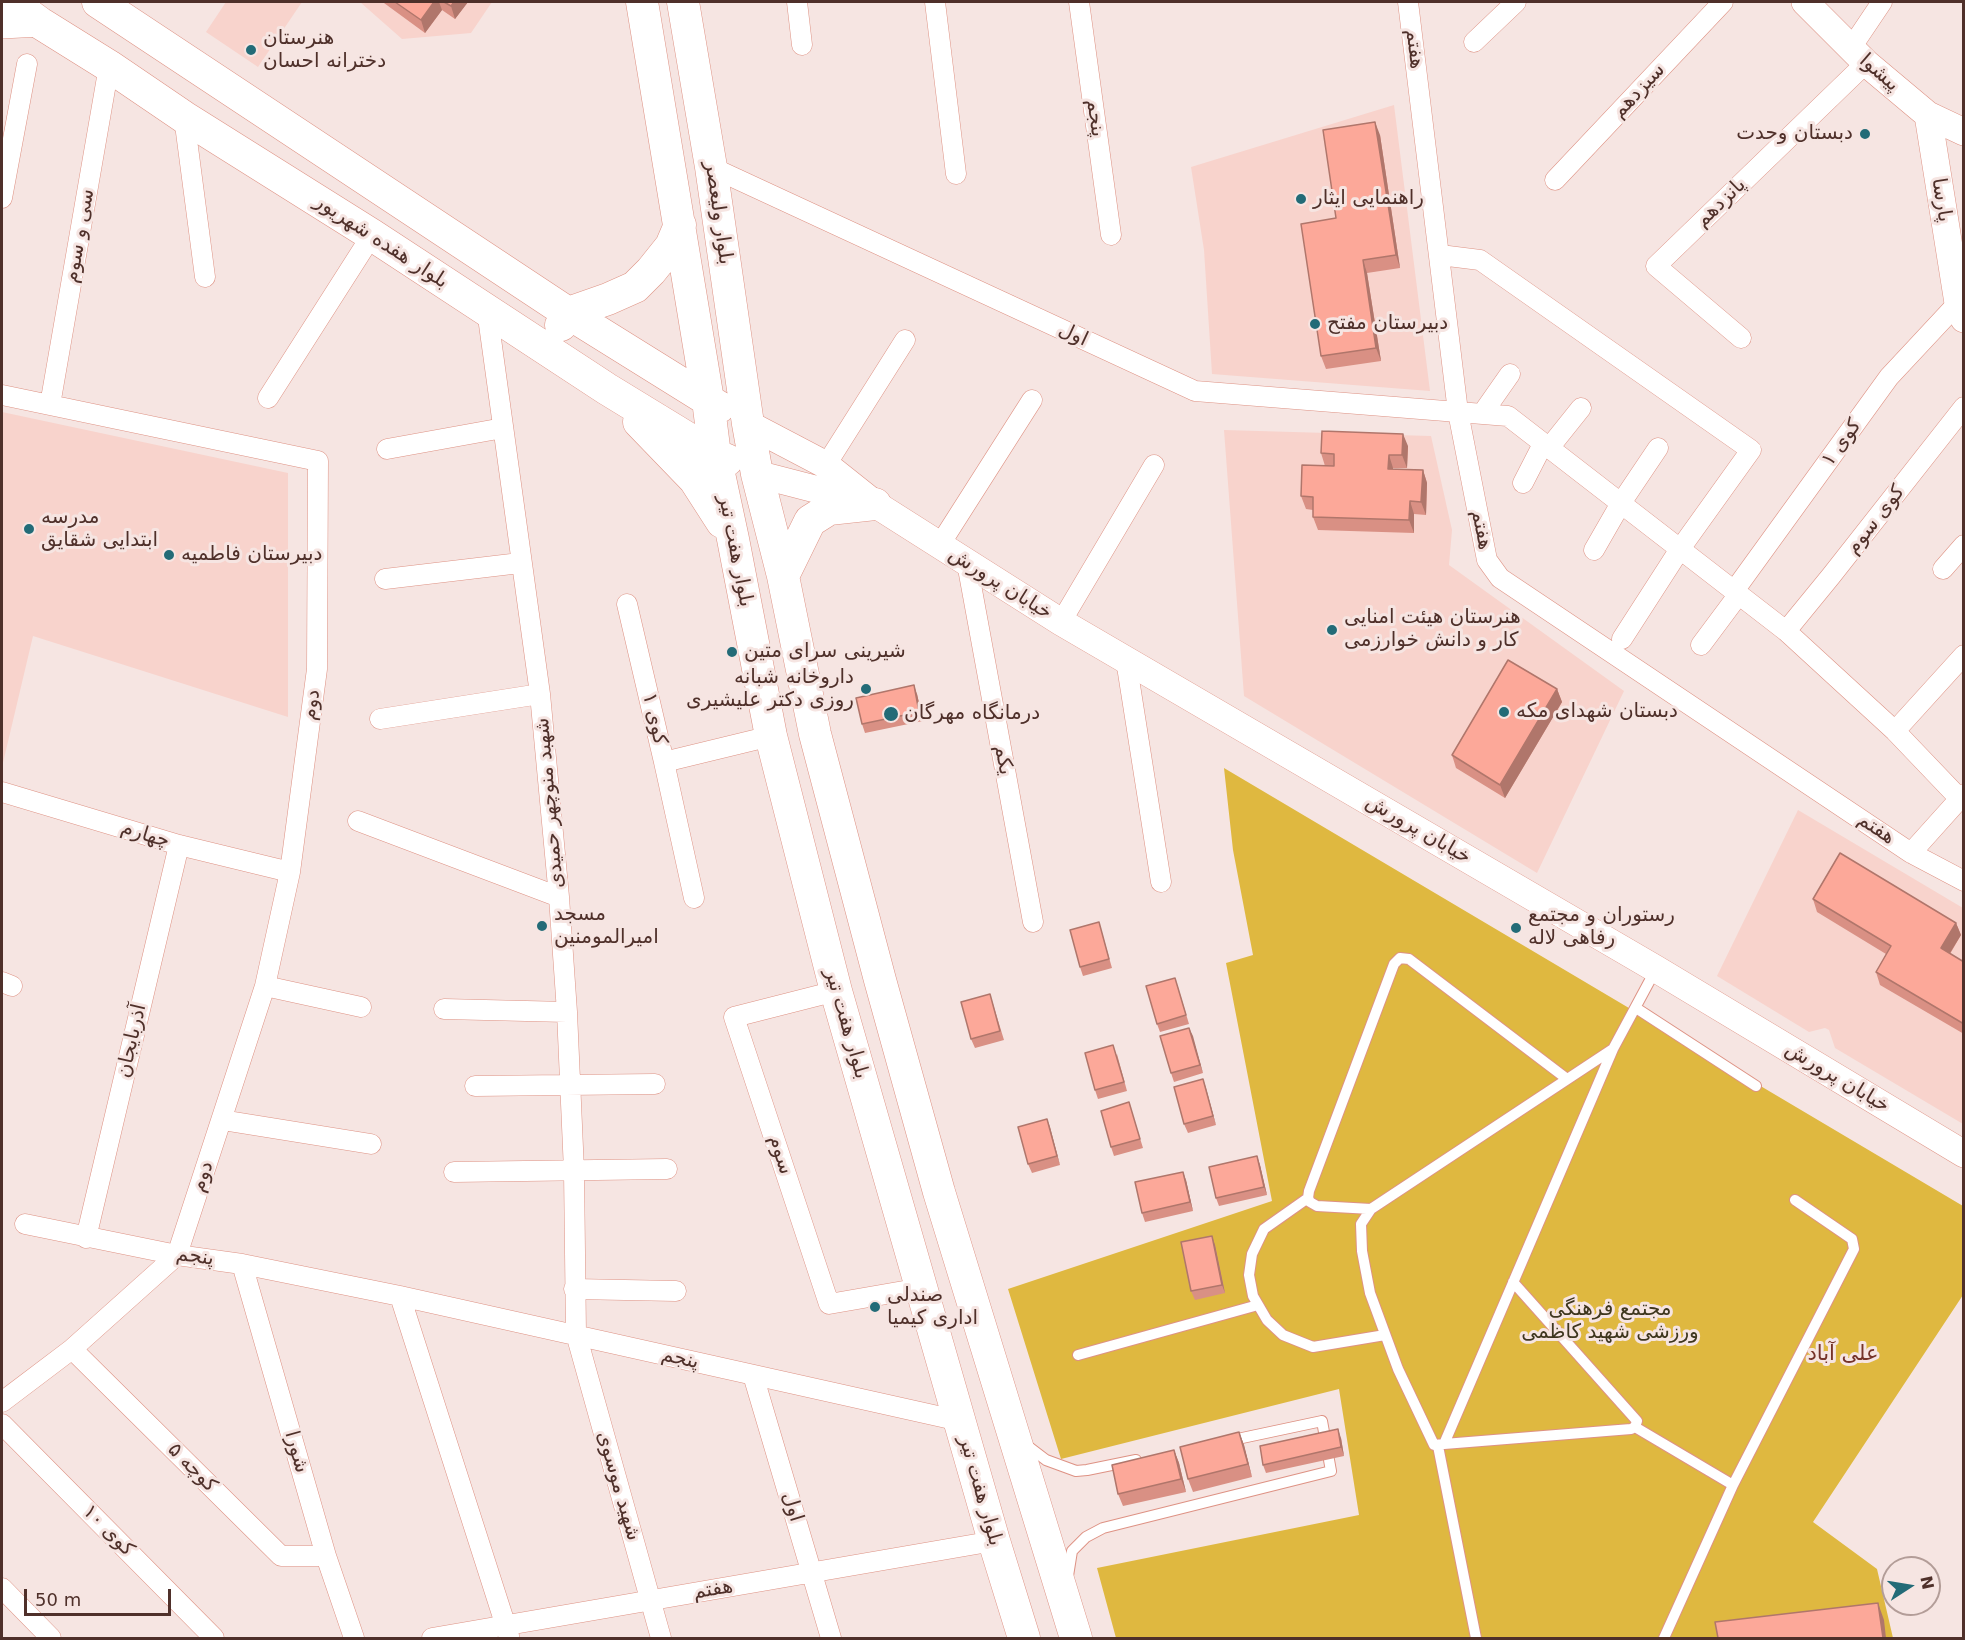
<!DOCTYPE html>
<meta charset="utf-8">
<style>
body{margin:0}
#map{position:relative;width:1965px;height:1640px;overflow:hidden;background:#f6e5e2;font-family:"DejaVu Sans",sans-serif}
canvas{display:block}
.frame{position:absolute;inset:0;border:3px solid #4f302a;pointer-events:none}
.north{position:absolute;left:1881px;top:1556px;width:60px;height:60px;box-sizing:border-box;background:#f6e5e2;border:2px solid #b39d98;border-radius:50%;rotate:78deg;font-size:16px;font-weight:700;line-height:24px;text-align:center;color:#4f302a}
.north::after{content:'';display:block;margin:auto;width:21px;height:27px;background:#236b77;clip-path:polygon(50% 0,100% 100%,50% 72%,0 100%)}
.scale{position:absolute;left:24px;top:1589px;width:147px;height:27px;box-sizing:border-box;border:3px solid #4f302a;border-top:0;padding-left:8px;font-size:18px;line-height:21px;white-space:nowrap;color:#4f302a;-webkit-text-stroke:4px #f6e5e2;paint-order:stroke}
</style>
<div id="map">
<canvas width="1965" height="1640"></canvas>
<div class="frame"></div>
<div class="north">N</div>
<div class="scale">50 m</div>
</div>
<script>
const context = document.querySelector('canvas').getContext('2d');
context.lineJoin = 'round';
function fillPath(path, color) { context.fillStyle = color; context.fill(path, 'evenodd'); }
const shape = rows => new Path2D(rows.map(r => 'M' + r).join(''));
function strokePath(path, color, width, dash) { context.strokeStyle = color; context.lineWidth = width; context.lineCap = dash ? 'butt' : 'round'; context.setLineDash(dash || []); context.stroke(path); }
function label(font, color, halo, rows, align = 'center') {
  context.font = font + ' "DejaVu Sans",Cairo,sans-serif'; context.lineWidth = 6; context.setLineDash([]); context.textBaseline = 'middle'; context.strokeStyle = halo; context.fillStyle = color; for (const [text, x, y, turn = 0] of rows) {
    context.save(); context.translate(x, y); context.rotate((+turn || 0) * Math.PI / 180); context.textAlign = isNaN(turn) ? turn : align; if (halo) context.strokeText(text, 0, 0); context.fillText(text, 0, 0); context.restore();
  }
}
fillPath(shape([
 [226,2,302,2,258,67,206,32],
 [360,2,492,2,471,33,402,39],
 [1394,105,1430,391,1212,374,1204,250,1191,167],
 [2,412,288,473,288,717,33,636,2,767],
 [1224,430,1431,436,1452,530,1449,565,1624,691,1537,873,1244,696],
 [1798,810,1963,908,1963,1124,1835,1048,1829,1030,1825,1028,1809,1032,1717,976]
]), '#f8d3cc');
fillPath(shape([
 [1224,768,1963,1206,1963,1295,1813,1522,1877,1569,1893,1638,1116,1638,1097,1568,1359,1515,1339,1389,1061,1459,1008,1289,1272,1201,1226,963,1253,955,1233,850]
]), '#dfb840');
const lane = shape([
 [1636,1008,1756,1086],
 [1613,1049,1371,1209,1361,1224,1362,1251,1370,1293,1398,1369,1434,1445,1444,1444,1613,1049,1656,969],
 [1308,1198,1264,1229,1252,1254,1249,1275,1253,1296,1267,1320,1283,1335,1313,1347,1385,1335],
 [1371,1209,1317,1206,1310,1202,1308,1198,1309,1191,1394,964,1400,958,1409,959,1567,1079],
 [1078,1355,1258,1305],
 [1635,1427,1733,1485],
 [1025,1444,1046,1460,1076,1471,1087,1470,1136,1460],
 [1444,1444,1631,1429,1635,1427,1637,1421,1513,1282],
 [1438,1446,1476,1638],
 [1068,1576,1072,1551,1086,1537,1103,1528,1331,1471,1322,1421,1228,1441],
 [1664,1638,1733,1485,1854,1249,1852,1239,1795,1200]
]);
const street = shape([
 [797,2,802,45],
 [935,2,956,174],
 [1079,2,1111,235],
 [1408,2,1458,412,1487,560,1500,578,1911,853,1964,881],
 [1474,42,1516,2],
 [1851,48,1882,2],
 [184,117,205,277],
 [711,167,1195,391,1508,416,1786,631,1895,731,1959,798],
 [1555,180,1723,2],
 [2,198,27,64],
 [1440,255,1480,260,1751,450,1680,549,1622,639],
 [487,310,540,694,559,897,567,1012,574,1171,576,1334,661,1638],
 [1741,338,1656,266,1866,63],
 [2,395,318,461,317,669,290,872,265,986,177,1255,72,1349,2,1402],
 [268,398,372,235],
 [50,405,109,66],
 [1482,414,1510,374],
 [1549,448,1581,408],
 [387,449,503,428],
 [826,465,905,340],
 [1523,483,1543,444],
 [939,546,1032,400],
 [1594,550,1621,503,1658,448],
 [967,563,1033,922],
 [1943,569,1964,545],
 [385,579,520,563],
 [1734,591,1889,377,1958,303],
 [627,604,664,762,771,736],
 [1061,622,1154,465],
 [1786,631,1831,576,1964,407],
 [1701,645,1739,594],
 [1126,660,1161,882],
 [380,719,540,694],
 [1895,731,1964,655],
 [664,762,694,898],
 [2,792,179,845,290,872],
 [358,821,559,897],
 [1911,853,1964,794],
 [2,982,12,986],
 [265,986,361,1007],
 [836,991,734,1017,829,1304,921,1288],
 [444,1009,567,1012],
 [475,1086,655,1084],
 [222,1120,371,1144],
 [454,1172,667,1169],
 [25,1224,177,1255,242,1264,400,1296,960,1421],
 [86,1238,179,845],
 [242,1264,326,1556,354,1638],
 [574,1289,676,1291],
 [400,1296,509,1636],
 [72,1349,281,1556,326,1556],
 [753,1375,831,1638],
 [2,1424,214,1638],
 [2,1588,51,1638],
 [432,1638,994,1541]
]);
const secondary = shape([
 [1805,2,1866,63,1928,115,1964,132],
 [2,25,40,23],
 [1928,115,1958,303,1964,319],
 [748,424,826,465,875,504,1061,622,1656,969,1964,1154],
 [757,474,865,502]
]);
const primary = shape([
 [11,2,40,23,109,66,184,117,372,235,607,389,715,455,727,460],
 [98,2,568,313,719,407],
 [642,2,708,400,715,455,733,539,771,736,836,991,994,1541,1024,1638],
 [683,2,711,167,748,424,757,474,783,576,815,734,880,980,939,1192,1076,1638],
 [561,325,568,313,608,299,635,287,651,271,671,246,680,225],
 [639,422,695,480,722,522],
 [783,576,810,521,829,509,875,504]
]);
strokePath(lane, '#de9284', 12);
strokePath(street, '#de9284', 21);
strokePath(secondary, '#de9284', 28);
strokePath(primary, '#de9284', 33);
strokePath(lane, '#fff', 10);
strokePath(street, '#fff', 20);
strokePath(secondary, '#fff', 27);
strokePath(primary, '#fff', 32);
fillPath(shape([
 [384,2,468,2,455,19,442,10,425,33,384,3],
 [1380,135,1400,268,1367,273,1381,361,1326,369,1321,356,1336,218],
 [1408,446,1407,468,1393,468,1393,469,1423,470,1427,483,1426,515,1414,514,1414,533,1318,530,1313,517,1313,510,1306,509,1301,496,1325,466,1321,453],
 [1557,689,1562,702,1505,798,1456,768,1452,755],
 [917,694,923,721,865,733,862,724],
 [1813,899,1956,923,1961,935,1950,954,1964,962,1964,1034,1880,985,1876,972,1886,954,1817,912],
 [1099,922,1112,968,1083,976,1080,967],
 [1178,987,1189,1024,1160,1032,1157,1024],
 [990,994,1004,1040,975,1048,971,1039],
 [1189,1028,1203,1073,1174,1082,1171,1073],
 [1117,1054,1127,1091,1098,1099,1095,1090],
 [1203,1079,1216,1125,1188,1133,1184,1124],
 [1129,1102,1143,1148,1114,1156,1111,1147],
 [1047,1119,1060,1165,1032,1173,1028,1164],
 [1257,1156,1260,1165,1267,1195,1219,1206,1216,1198],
 [1186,1180,1193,1211,1145,1222,1142,1213],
 [1215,1245,1225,1293,1195,1300,1191,1291],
 [1239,1432,1244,1445,1252,1477,1193,1492,1188,1479],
 [1341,1438,1344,1456,1266,1473,1263,1465],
 [1174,1450,1179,1463,1186,1492,1123,1506,1118,1494]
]), '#d99084');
fillPath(shape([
 [434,2,439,2,442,10,425,33,421,20],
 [454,2,468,2,455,19,451,6],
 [1375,122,1380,135,1400,268,1396,255],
 [1363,260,1367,273,1381,361,1376,348],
 [1403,434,1408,446,1407,468,1402,455],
 [1389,455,1393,468,1393,482,1388,469],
 [1423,470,1427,483,1426,515,1421,502],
 [1410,501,1414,514,1414,533,1409,520],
 [914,685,917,694,923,721,919,712],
 [1557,689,1562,702,1505,798,1500,785],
 [1956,923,1961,935,1945,961,1941,948],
 [1189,1028,1193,1036,1203,1073,1200,1065],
 [1203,1079,1206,1088,1216,1125,1213,1116],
 [1047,1119,1050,1127,1060,1165,1057,1156],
 [1257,1156,1260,1165,1267,1195,1264,1187],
 [1183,1172,1186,1180,1193,1211,1190,1202],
 [1212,1236,1215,1245,1225,1293,1222,1285],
 [1338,1429,1341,1438,1344,1456,1341,1447],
 [1239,1432,1244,1445,1252,1477,1248,1464],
 [1174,1450,1179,1463,1186,1492,1181,1479],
 [1878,1603,1884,1620,1886,1638,1883,1638]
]), '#b0766b');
const building = shape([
 [395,2,434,2,421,20,395,2],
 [444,2,454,2,451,6,444,2],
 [1375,122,1396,255,1363,260,1376,348,1321,356,1301,224,1336,218,1323,130,1375,122],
 [1322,431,1403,434,1402,455,1389,455,1388,469,1423,470,1421,502,1410,501,1409,520,1313,517,1313,497,1301,496,1302,465,1334,466,1334,454,1321,453,1322,431],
 [1508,660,1557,689,1500,785,1452,755,1508,660],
 [914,685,919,712,862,724,856,698,914,685],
 [1840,853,1956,923,1941,948,1964,962,1964,1024,1876,972,1891,946,1813,899,1840,853],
 [1099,922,1109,959,1080,967,1070,930,1099,922],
 [1175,978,1186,1015,1157,1024,1146,986,1175,978],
 [990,994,1000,1031,971,1039,961,1002,990,994],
 [1189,1028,1200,1065,1171,1073,1160,1036,1189,1028],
 [1113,1045,1124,1082,1095,1090,1085,1053,1113,1045],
 [1203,1079,1213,1116,1184,1124,1174,1087,1203,1079],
 [1129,1102,1140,1139,1111,1147,1101,1111,1129,1102],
 [1047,1119,1057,1156,1028,1164,1018,1127,1047,1119],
 [1257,1156,1264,1187,1216,1198,1209,1167,1257,1156],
 [1183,1172,1190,1202,1142,1213,1135,1182,1183,1172],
 [1212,1236,1222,1285,1191,1291,1181,1242,1212,1236],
 [1338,1429,1341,1447,1263,1465,1260,1446,1338,1429],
 [1239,1432,1248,1464,1188,1479,1180,1447,1239,1432],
 [1174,1450,1181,1479,1118,1494,1112,1465,1174,1450],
 [1878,1603,1883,1638,1718,1638,1715,1622,1878,1603]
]);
fillPath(building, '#fca899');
strokePath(building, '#b0766b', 1.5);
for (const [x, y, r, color] of [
 [251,50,6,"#236b77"],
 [1865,134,6,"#236b77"],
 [1301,199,6,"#236b77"],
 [1315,324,6,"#236b77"],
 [29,529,6,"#236b77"],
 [169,555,6,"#236b77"],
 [1332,630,6,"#236b77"],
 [732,652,6,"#236b77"],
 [866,689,6,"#236b77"],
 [1504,712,6,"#236b77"],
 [891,714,8,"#236b77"],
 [542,926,6,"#236b77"],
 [1516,928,6,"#236b77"],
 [875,1307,6,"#236b77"]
]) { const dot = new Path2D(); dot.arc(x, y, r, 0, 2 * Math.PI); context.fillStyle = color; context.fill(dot); strokePath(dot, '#f6e5e2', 2); }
label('20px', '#4f302a', '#f6e5e2', [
 ["هنرستان",263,39],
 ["دخترانه احسان",263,62],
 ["دبستان وحدت",1853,134,"right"],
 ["راهنمایی ایثار",1313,199],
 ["دبیرستان مفتح",1327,324],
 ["مدرسه",41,518],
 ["ابتدایی شقایق",41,541],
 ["دبیرستان فاطمیه",181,555],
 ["هنرستان هیئت امنایی",1344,618],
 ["کار و دانش خوارزمی",1344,641],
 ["شیرینی سرای متین",744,652],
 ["داروخانه شبانه",854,678,"right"],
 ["روزی دکتر علیشیری",854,701,"right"],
 ["دبستان شهدای مکه",1516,712],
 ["درمانگاه مهرگان",904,714],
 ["مسجد",554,915],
 ["امیرالمومنین",554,938],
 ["رستوران و مجتمع",1528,916],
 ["رفاهی لاله",1528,939],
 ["صندلی",887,1296],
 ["اداری کیمیا",887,1319]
], 'left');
label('20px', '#4f302a', '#f6e5e2', [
 ["هفتم",1414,49,83],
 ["پیشوا",1879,73,41],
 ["سیزدهم",1639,91,-47],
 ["پنجم",1095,118,82],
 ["پارسا",1941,200,81],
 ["پانزدهم",1721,203,-44],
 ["بلوار ولیعصر",718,213,82],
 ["سی و سوم",80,236,-80],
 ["بلوار هفده شهریور",381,242,33],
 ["اول",1073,335,25],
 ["کوی ۱",1842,443,-54],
 ["کوی سوم",1876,520,-52],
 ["هفتم",1481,530,79],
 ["بلوار هفت تیر",735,551,79],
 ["خیابان پرورش",1000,584,32],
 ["دوم",312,705,-82],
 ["کوی ۱",654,719,77],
 ["یکم",1003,760,80],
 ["شهبد منوچهر حمیدی",550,803,-95],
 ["هفتم",1876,829,34],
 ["خیابان پرورش",1418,830,30],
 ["چهارم",145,835,17],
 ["بلوار هفت تیر",846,1024,74],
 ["آذربایجان",132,1041,-77],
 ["خیابان پرورش",1837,1078,31],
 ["سوم",780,1155,72],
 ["دوم",203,1177,-72],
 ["پنجم",195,1257,8],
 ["پنجم",680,1359,13],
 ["شورا",296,1452,74],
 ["کوچه ۵",192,1468,45],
 ["شهید موسوی",618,1486,74],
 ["بلوار هفت تیر",980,1491,74],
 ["اول",792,1507,73],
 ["کوی ۱۰",108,1531,45],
 ["هفتم",713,1590,-10]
]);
label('20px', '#3e361e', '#f6e5e2', [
 ["مجتمع فرهنگی",1610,1310],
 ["ورزشی شهید کاظمی",1610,1333]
]);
label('21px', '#753329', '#f6e5e2', [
 ["علی آباد",1843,1355]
]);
</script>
